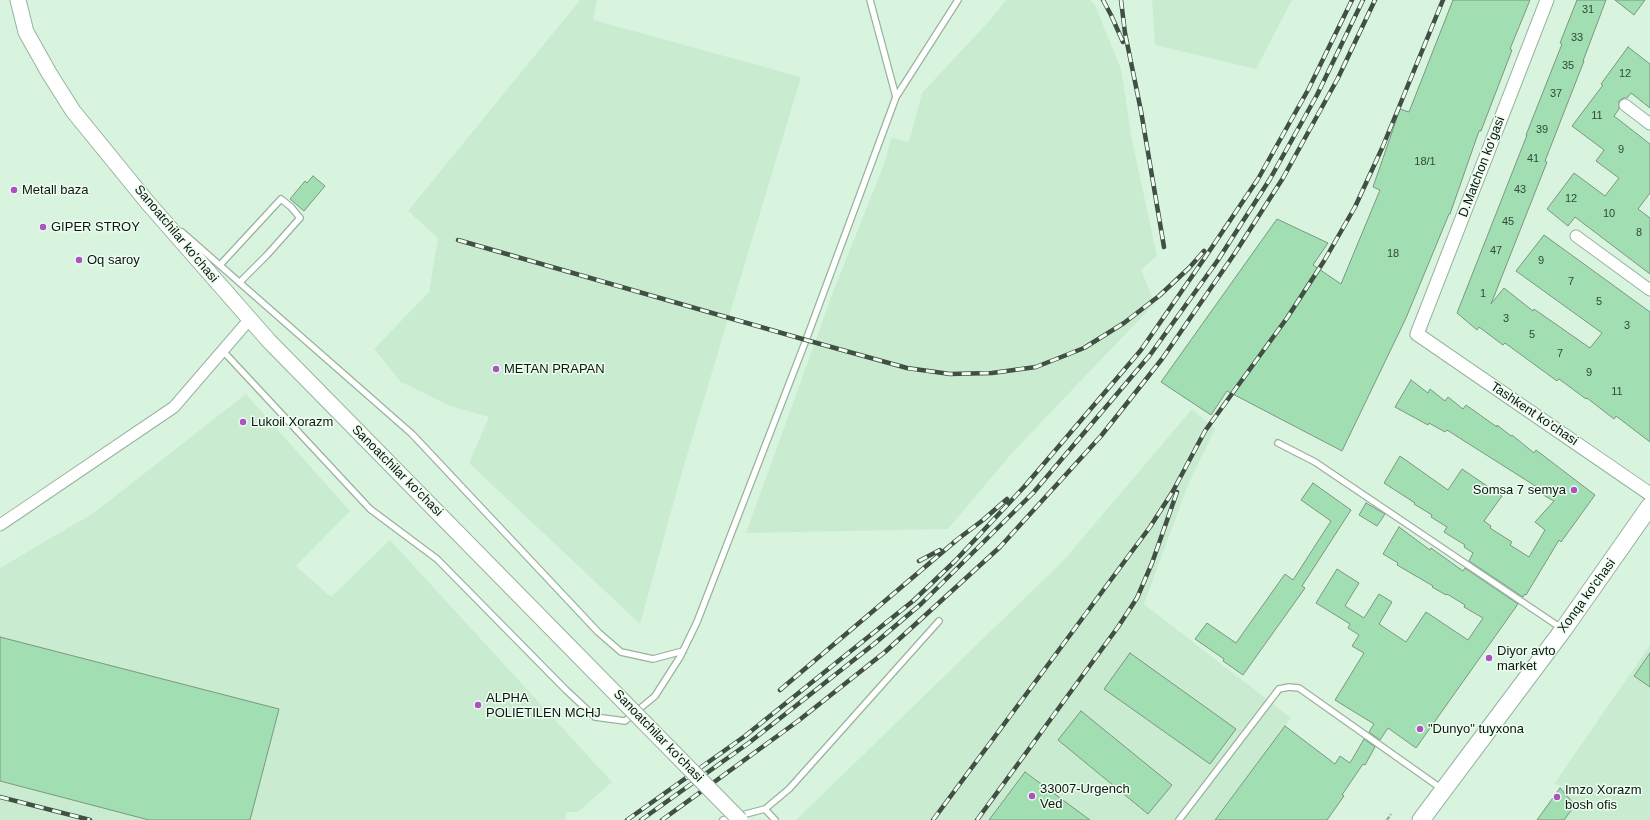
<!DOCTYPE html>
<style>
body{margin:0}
canvas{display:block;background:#d8f4df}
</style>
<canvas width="1650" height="820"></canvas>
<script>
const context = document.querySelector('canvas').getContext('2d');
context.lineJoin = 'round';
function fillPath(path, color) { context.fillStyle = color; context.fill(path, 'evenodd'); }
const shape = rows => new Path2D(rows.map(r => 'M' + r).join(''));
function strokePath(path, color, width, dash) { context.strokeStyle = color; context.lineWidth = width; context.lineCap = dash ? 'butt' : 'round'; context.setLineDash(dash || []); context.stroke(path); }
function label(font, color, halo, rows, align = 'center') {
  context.font = font + ' Arial,sans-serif'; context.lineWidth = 3; context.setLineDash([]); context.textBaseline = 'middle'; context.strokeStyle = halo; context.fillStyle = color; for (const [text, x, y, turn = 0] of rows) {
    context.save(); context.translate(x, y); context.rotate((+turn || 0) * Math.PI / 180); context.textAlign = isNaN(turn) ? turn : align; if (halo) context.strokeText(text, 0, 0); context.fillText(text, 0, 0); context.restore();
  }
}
fillPath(shape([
 [580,0,597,0,593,20,801,77,682,472,640,624,469,463,489,417,450,406,401,382,374,349,429,292,438,238,408,211],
 [1006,0,1090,0,1095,5,1121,69,1132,140,1157,256,1141,270,1155,303,1013,452,948,529,746,533,833,292,885,162,891,138,909,142,922,93,990,20],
 [1152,0,1292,0,1256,69,1155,45],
 [246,394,350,511,296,566,331,597,390,540,612,782,578,812,566,812,566,820,0,820,0,568,95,512],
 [1192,409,1215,429,1188,485,1144,604,1291,718,1214,820,796,820,1064,560],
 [1650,645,1650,820,1537,820,1564,786,1554,784]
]), '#c9ecd1');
const building = shape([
 [1453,0,1530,0,1510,49,1512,50,1481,131,1479,131,1450,214,1449,214,1406,318,1342,451,1227,391,1211,415,1161,382,1277,219,1328,243,1313,265,1341,284,1380,190,1373,187,1400,109,1409,112,1453,0],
 [1577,0,1606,0,1583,61,1584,61,1545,161,1547,162,1491,304,1504,288,1533,311,1534,309,1590,348,1602,333,1516,271,1544,235,1650,312,1650,442,1616,416,1614,419,1587,398,1586,399,1559,379,1557,381,1505,343,1503,345,1479,327,1477,330,1457,313,1527,135,1526,135,1562,44,1560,43,1577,0],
 [1615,0,1645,0,1634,15,1615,0],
 [1628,47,1650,64,1650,108,1631,93,1627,98,1623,98,1619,101,1619,109,1614,116,1650,144,1650,193,1638,209,1650,218,1650,274,1575,217,1568,226,1547,209,1574,173,1605,196,1619,178,1596,161,1604,150,1572,126,1603,85,1601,84,1628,47],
 [313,176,325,186,304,211,290,199,305,181,307,183,313,176],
 [1411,380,1428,393,1430,389,1445,401,1448,397,1463,409,1466,405,1497,427,1497,425,1511,436,1512,435,1534,453,1536,450,1595,495,1561,542,1559,540,1526,595,1525,594,1523,597,1469,561,1473,553,1464,547,1465,545,1444,532,1447,527,1431,517,1432,515,1414,504,1415,503,1384,483,1400,456,1448,490,1462,469,1502,496,1484,521,1491,526,1490,528,1512,542,1510,545,1529,557,1545,530,1535,522,1554,501,1538,492,1540,489,1447,430,1445,432,1429,423,1428,425,1395,407,1411,380],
 [1313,483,1351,510,1302,586,1305,588,1243,675,1223,661,1224,659,1195,639,1207,623,1236,643,1285,574,1293,580,1331,521,1301,500,1313,483],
 [1366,503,1385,514,1377,526,1359,515,1366,503],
 [1399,527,1430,550,1431,548,1463,571,1465,568,1518,604,1416,748,1388,728,1380,740,1369,732,1374,724,1335,700,1364,653,1352,646,1359,635,1348,628,1350,624,1316,603,1337,569,1359,583,1345,606,1364,618,1379,594,1392,602,1379,624,1406,642,1426,612,1468,640,1483,618,1464,607,1465,605,1447,594,1446,595,1432,587,1433,586,1397,565,1398,563,1383,554,1399,527],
 [0,637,279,709,250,820,149,820,0,781,0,637],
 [1130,653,1236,729,1210,764,1104,689,1130,653],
 [1650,653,1650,687,1634,676,1650,653],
 [1081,711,1172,785,1148,814,1058,740,1081,711],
 [1285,726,1335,764,1340,756,1350,763,1364,739,1375,747,1365,765,1363,764,1342,795,1344,796,1327,820,1215,820,1285,726],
 [1025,772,1090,820,989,820,1025,772],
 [1560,788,1575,805,1564,820,1537,820,1560,788]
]);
fillPath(building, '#a1deb1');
strokePath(building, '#7c9682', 1);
const service = shape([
 [870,0,896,97],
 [182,232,412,434,598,632,621,652,653,659,683,651],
 [220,265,281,199,291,207,300,218,267,255,240,282],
 [223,351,370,509,437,559,566,690,595,717,625,721,655,696,680,657,697,622,806,340,896,97,958,0],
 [1278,443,1315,462,1561,628],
 [723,820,765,809],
 [775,820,765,809,789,789,939,621],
 [1179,820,1279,689,1289,687,1299,688,1442,789]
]);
const minor = shape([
 [1625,105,1650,124],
 [1576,236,1650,290],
 [0,525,174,407,249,320]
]);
const tertiary = shape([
 [1547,0,1417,334,1650,494]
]);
const secondary = shape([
 [18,0,26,32,49,73,73,111,148,203,269,341,445,520]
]);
const primary = shape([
 [1421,820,1563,630,1650,506]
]);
strokePath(service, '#98b39e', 8);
strokePath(minor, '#98b39e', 13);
strokePath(tertiary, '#98b39e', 15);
strokePath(secondary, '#98b39e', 17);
strokePath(primary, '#98b39e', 19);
strokePath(shape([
 [1387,820,1391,814]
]), '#97ad9d', 2.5, [4, 2]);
strokePath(service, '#fff', 5.5);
strokePath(minor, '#fff', 11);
strokePath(tertiary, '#fff', 13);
strokePath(secondary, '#fff', 15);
strokePath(primary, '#fff', 17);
const rail = shape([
 [1103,0,1111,15,1123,42],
 [1121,0,1125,33,1141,111,1164,247],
 [458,240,806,340,907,368,950,374,992,373,1036,367,1084,348,1124,323,1159,296,1189,268,1204,251],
 [954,542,983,520,1007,499],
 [919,561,940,550],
 [780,690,958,539],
 [0,797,90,820],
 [627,820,745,736,913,601,955,561,1024,487,1141,350,1206,256,1258,179,1308,90,1352,0],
 [641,820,750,742,874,644,921,604,1033,493,1150,355,1218,260,1270,179,1317,95,1363,0],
 [662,820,798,721,885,652,1000,547,1101,436,1162,359,1235,253,1283,178,1338,78,1375,0],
 [933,820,1150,527,1173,491,1205,431,1287,318,1324,261,1355,207,1383,146,1443,0],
 [977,820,1118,627,1137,598,1152,563,1177,492]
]);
strokePath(rail, '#414f44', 4.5);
strokePath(rail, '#edfef1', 3, [9]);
const secondaryBridge = shape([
 [445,520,740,820]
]);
strokePath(secondaryBridge, '#98b39e', 17, []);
strokePath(secondaryBridge, '#fff', 15);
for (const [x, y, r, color] of [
 [14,190,4,"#ac53bf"],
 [43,227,4,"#ac53bf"],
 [79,260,4,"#ac53bf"],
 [496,369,4,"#ac53bf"],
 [243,422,4,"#ac53bf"],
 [1574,490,4,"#ac53bf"],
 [1489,658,4,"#ac53bf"],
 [478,705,4,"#ac53bf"],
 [1420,729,4,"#ac53bf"],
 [1032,796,4,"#ac53bf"],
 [1557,797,4,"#ac53bf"]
]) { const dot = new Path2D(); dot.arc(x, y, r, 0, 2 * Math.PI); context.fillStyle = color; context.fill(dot); strokePath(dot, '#edfef1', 1.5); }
label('11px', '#324838', null, [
 ["31",1588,10],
 ["33",1577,38],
 ["35",1568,66],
 ["12",1625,74],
 ["37",1556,94],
 ["11",1597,116],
 ["39",1542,130],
 ["9",1621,150],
 ["41",1533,159],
 ["18/1",1425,162],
 ["43",1520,190],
 ["12",1571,199],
 ["10",1609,214],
 ["45",1508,222],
 ["8",1639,233],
 ["47",1496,251],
 ["18",1393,254],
 ["9",1541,261],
 ["7",1571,282],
 ["1",1483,294],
 ["5",1599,302],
 ["3",1506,319],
 ["3",1627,326],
 ["5",1532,335],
 ["7",1560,354],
 ["9",1589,373],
 ["11",1617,392]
]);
label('13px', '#0d160f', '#edfef1', [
 ["D.Matchon ko'gasi",1482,167,-69],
 ["Sanoatchilar ko'chasi",176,234,50],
 ["Tashkent ko'chasi",1534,414,34],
 ["Sanoatchilar ko'chasi",397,471,45],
 ["Xonqa ko'chasi",1587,596,-54],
 ["Sanoatchilar ko'chasi",658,736,46]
]);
label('13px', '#0d160f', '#edfef1', [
 ["Metall baza",22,190],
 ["GIPER STROY",51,227],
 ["Oq saroy",87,260],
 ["METAN PRAPAN",504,369],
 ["Lukoil Xorazm",251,422],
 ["Somsa 7 semya",1566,490,"right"],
 ["Diyor avto",1497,651],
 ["market",1497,666],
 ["ALPHA",486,698],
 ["POLIETILEN MCHJ",486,713],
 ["\"Dunyo\" tuyxona",1428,729],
 ["33007-Urgench",1040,789],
 ["Ved",1040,804],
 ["Imzo Xorazm",1565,790],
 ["bosh ofis",1565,805]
], 'left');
</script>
